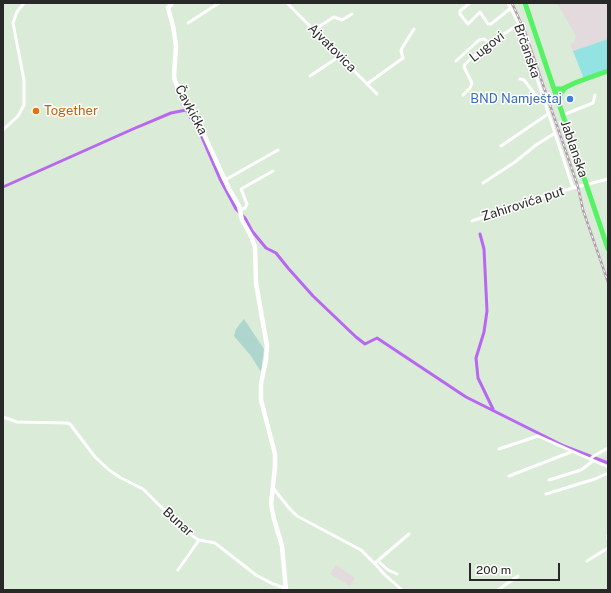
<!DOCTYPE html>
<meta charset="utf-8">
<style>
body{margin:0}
#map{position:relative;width:611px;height:593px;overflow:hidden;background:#daebd8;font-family:"Public Sans",sans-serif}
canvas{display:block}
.frame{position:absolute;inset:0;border:4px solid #282828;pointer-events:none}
.scale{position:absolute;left:469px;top:563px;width:91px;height:18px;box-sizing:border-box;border:2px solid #282828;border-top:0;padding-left:5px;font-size:12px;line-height:14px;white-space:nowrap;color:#282828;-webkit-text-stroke:3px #fff;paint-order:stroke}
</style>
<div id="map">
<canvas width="611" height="593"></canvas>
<div class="frame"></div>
<div class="scale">200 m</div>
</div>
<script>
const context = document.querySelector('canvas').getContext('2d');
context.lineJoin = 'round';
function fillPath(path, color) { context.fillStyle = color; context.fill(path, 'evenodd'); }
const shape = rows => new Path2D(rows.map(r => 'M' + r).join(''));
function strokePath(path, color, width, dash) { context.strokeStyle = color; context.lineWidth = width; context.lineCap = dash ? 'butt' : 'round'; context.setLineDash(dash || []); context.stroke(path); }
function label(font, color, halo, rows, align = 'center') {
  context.font = font + ' "Public Sans",sans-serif'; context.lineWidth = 3; context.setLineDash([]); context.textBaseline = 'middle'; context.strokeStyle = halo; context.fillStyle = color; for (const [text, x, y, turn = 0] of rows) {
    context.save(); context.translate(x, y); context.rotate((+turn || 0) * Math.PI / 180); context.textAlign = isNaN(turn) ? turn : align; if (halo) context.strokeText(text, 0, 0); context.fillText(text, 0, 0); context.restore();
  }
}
fillPath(shape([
 [557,3,608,3,608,39,573,51,570,44,574,42,576,36],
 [608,455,608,465,595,460],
 [336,565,355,578,350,586,330,574]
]), '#e3dadd');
fillPath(shape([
 [608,39,608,71,584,79,573,51]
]), '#93e3e2');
fillPath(shape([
 [244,319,264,349,261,372,251,356,234,336,236,329]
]), '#afd5cf');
strokePath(shape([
 [3,187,133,129,171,113,186,110,201,135,220,179,236,209,245,218,252,231,266,248,276,253,288,268,313,296,356,337,365,344,377,338,466,397,564,446,608,463],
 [480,234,484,249,487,311,484,332,476,358,478,378,493,409]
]), '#b868f0', 3);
strokePath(shape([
 [287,3,377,94],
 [470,3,460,11,460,14,468,24,480,12,488,24,491,24,511,8],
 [508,3,519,24,573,188,608,179],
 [188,23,219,3],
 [314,30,334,17,342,20,352,14],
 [456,61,479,40,484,39,490,43],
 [310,76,340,56],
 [520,79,524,80,537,97,543,98],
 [367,84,403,58,401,51,402,48,414,29],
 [463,95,470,88,472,83,464,67,465,64,484,47,519,24],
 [563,115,593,103,595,95],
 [3,130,18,116,24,105,24,80,13,23,17,12,24,3],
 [501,146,548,114],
 [225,180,278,150],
 [483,183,515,162,536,145,555,133],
 [240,210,245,208,247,204,241,189,273,171],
 [472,221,537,198,573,188],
 [3,417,17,422,67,423,70,424,95,457,109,470,121,478,143,489,159,505,194,537,199,540,215,543,256,575,273,584,285,588],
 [499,449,538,436,608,467],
 [591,461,592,457,608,448],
 [509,476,571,452],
 [549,480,581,470,593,461],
 [273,488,289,508,297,516,361,550,378,567,384,574,402,590],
 [546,494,595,479,608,473],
 [608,535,608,539],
 [378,561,388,570,397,574],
 [587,561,608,548],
 [375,563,409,534],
 [178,570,199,540],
 [498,590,518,576]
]), '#fff', 3);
strokePath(shape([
 [172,3,168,8,173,26,176,46,174,76,175,81,180,93,201,128,229,189,239,206,242,220,250,234,255,247,256,283,267,346,266,359,261,384,261,400,275,454,275,467,271,504,274,519,282,546,286,590]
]), '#fff', 4.5);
strokePath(shape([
 [525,3,608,249],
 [554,89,562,89,577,82,608,71],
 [559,103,561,93,565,88]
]), '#55f364', 5);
const rail = shape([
 [512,3,525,32,578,187,583,210,608,282]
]);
strokePath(rail, '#b39caf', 2.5);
strokePath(rail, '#fff', 1, [3]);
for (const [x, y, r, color] of [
 [570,99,4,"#3f7fe0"],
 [36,111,4,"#e8710a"]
]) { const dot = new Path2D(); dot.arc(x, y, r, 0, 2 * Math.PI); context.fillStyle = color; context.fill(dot); strokePath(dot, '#fff', 1.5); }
label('13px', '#282828', '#fff', [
 ["Lugovi",487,47,-38],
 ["Ajvatovica",332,48,45],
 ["Brčanska",527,51,71],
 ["Čavkićka",191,110,62],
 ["Jablanska",574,149,71],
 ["Zahirovića put",523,204,-18],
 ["Bunar",178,522,42]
]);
label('13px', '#366cbe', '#fff', [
 ["BND Namještaj",562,99]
], 'right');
label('13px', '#c56008', '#fff', [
 ["Together",44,111]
], 'left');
</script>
